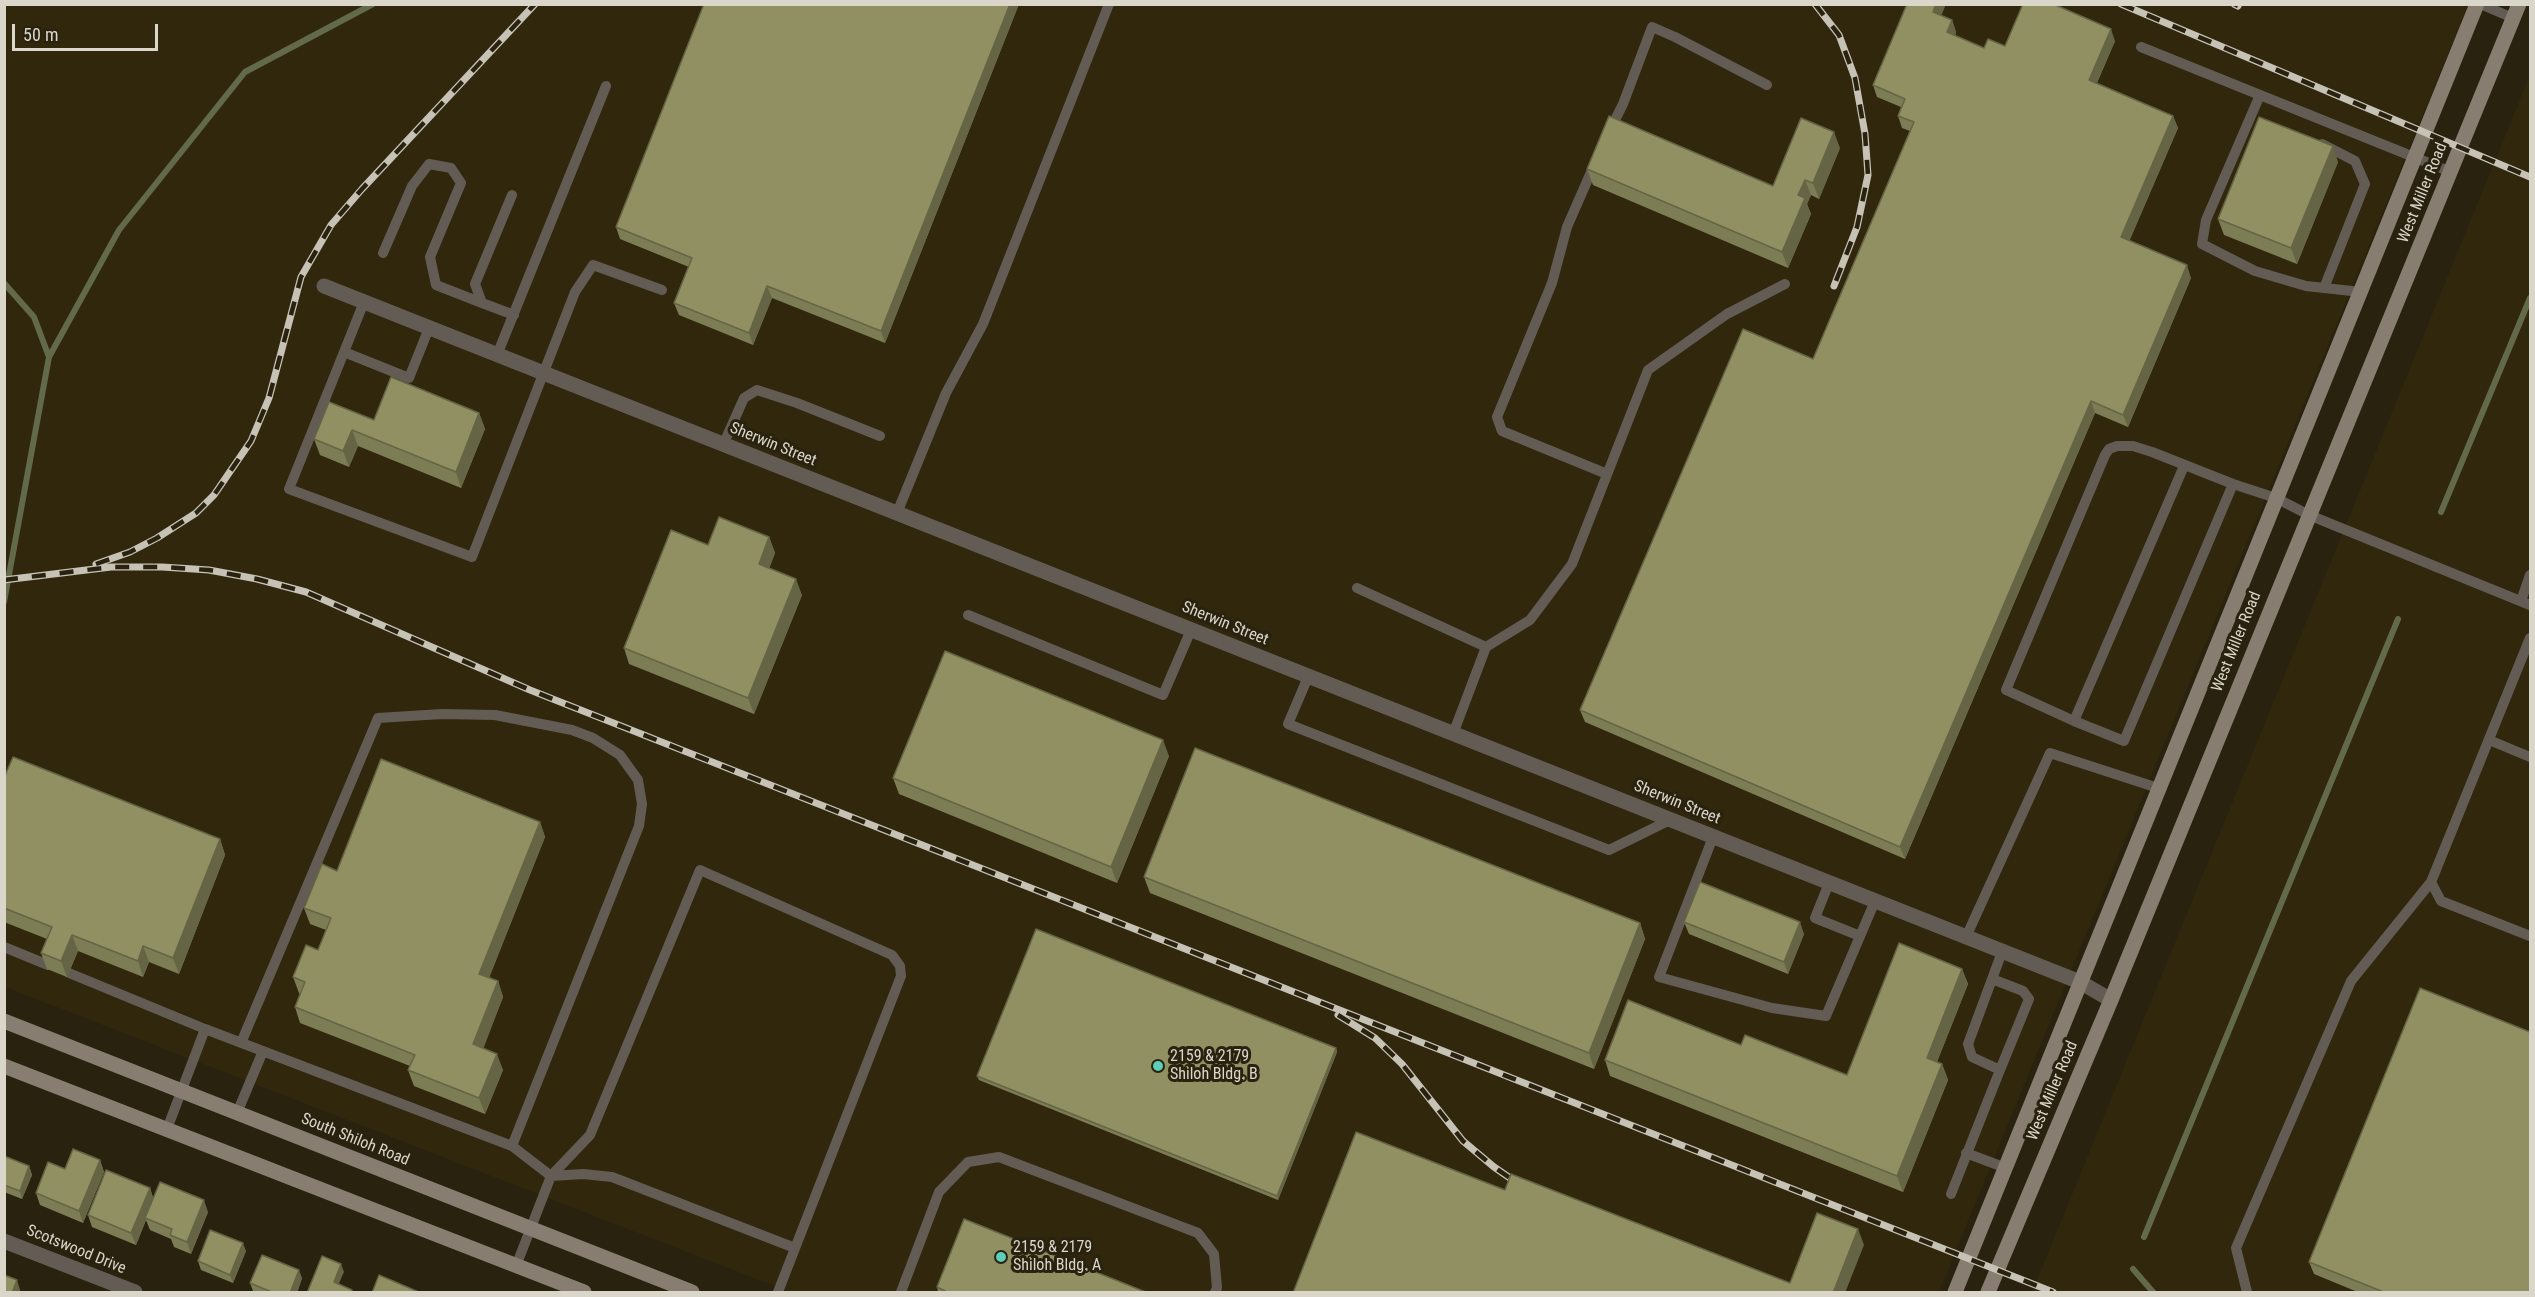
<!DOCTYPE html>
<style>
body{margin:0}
#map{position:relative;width:2535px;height:1297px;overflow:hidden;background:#29220f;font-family:"Roboto Condensed",sans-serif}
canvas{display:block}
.frame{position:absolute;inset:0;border:6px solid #dad6ca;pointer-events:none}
.scale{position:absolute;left:12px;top:24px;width:146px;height:27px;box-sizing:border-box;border:3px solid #dad6ca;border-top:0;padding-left:8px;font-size:18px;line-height:21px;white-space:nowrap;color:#dad6ca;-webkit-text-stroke:4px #29220f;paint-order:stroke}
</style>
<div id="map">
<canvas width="2535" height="1297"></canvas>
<div class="frame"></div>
<div class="scale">50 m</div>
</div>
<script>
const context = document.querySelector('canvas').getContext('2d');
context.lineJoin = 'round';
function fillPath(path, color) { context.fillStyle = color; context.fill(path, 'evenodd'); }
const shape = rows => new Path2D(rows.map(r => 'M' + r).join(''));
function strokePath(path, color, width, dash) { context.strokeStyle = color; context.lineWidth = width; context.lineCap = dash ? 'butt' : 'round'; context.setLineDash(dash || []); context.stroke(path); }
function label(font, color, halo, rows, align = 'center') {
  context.font = font + ' "Roboto Condensed",sans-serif'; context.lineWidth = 6; context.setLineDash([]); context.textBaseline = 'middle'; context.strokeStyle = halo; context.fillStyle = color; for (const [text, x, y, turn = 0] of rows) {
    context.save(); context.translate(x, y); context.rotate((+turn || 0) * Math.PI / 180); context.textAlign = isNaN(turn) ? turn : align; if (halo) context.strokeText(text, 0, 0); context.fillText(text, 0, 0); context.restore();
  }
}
fillPath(shape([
 [4,5,2468,5,1939,1292,790,1292,5,987],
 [2530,75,2530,1292,2032,1292]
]), '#31270d');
strokePath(shape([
 [4,283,34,317,49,357],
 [2441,512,2530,298],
 [4,602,49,357,119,230,245,72,373,4],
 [2144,1237,2398,619],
 [2133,1269,2153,1292]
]), '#626a4b', 6);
strokePath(shape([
 [2480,4,2513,18],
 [2141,47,2451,172],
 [2260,95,2206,220,2202,244,2255,271,2306,286,2361,292],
 [1610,130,1623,104,1652,27,1675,37,1767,85],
 [2322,144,2355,161,2365,184,2324,288],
 [1595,163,1567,227,1552,283,1497,417,1502,431,1607,474],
 [512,195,475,284,482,303,514,315],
 [383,253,412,186,429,164,451,168,461,183,430,257,436,285,482,303],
 [364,302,344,352,409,378,429,328],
 [344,352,289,489,472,557,575,292,593,265,662,290],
 [497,355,606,86],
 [723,445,744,398,757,390,797,403,880,436],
 [2184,466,2074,721,2124,741,2233,484],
 [897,513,946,393,983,324,1109,4],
 [1357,588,1486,647],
 [2521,601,2530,575],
 [968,615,1163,695,1191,630],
 [2530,638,2431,882,2441,901,2530,936],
 [1308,677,1288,724,1609,850,1670,820],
 [2074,721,2006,690,2105,455,2109,449,2117,446,2133,446,2152,452,2233,484,2276,498,2309,515,2530,605],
 [1453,734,1486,647,1530,620,1572,564,1648,370,1727,314,1785,284],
 [2489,740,2530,757],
 [1713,837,1659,977,1772,1008,1826,1016,1875,901],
 [1829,883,1815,918,1860,936],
 [1966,937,2050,753,2158,788],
 [4,947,48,965],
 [69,973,205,1029,167,1129],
 [1992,979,2023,991,2029,999,2000,1070],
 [205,1029,512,1146,551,1176,583,1174,612,1177,795,1248],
 [241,1043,378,718,442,714,495,715,572,730,593,738,620,755,638,780,642,804,639,826,512,1146],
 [237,1113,263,1051],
 [1966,1153,2006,1168],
 [1951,1194,2000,1070,1972,1057,1968,1044,2002,952],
 [516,1266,551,1176,590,1135,700,870,892,955,900,966,901,976,778,1292],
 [901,1292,939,1192,968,1162,999,1157,1198,1233,1214,1254,1217,1288,1215,1292],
 [2247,1292,2236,1248,2351,981,2431,882]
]), '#635c55', 10);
strokePath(shape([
 [324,286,2080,982,2111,1000],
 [4,1241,135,1292]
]), '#635c55', 15);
strokePath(shape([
 [4,1021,692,1292],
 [4,1066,584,1292],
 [1955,1292,2477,4],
 [1988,1292,2111,1000,2519,4]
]), '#877d70', 15);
const rail = shape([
 [1815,4,1839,35,1855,78,1865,134,1868,175,1857,227,1834,286],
 [2121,4,2530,177],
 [2234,4,2238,6],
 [96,564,130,552,157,538,196,513,214,495,251,441,269,398,301,277,331,225,362,189,535,4],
 [4,580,111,567,162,567,209,570,257,579,306,592,530,690,2053,1292],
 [1338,1015,1375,1038,1402,1064,1463,1141,1494,1167,1523,1187]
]);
strokePath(rail, '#c7c2b6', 7);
strokePath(rail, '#29220f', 4.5, [14]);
fillPath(shape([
 [704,4,1019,4,885,343,772,298,753,345,679,315,674,303,689,267,620,239,616,227],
 [1941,16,1952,20,1956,32,1955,36,1984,48,2005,46,2115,41,2097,83,2173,116,2178,128,2129,241,2191,278,2128,427,2095,413,1905,859,1585,722,1580,710,1813,359,1910,131,1902,128,1898,116,1901,107,1877,97,1873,85],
 [1840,148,1819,199,1811,195,1807,204,1811,214,1788,268,1593,185,1587,169,1773,186],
 [2338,162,2297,264,2224,235,2218,219],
 [479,413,485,429,461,488,358,446,349,467,320,455,314,439,374,420],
 [769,537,775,553,769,568,802,595,754,714,629,664,624,648,708,545],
 [1169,756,1117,883,899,794,893,778],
 [4,778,220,839,225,855,179,974,149,962,143,977,78,951,67,977,47,969,41,953,47,939,4,922],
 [540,822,545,837,489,978,498,981,503,997,483,1048,503,1070,485,1114,414,1086,408,1070,410,1066,300,1023,295,1007,300,994,299,993,293,977,318,950,326,930,310,924,304,908,337,871],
 [1144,877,1640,923,1645,939,1594,1069,1150,893],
 [1684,922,1804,934,1788,974,1689,934],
 [1962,969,1968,984,1937,1062,1942,1064,1948,1080,1903,1192,1610,1076,1605,1060,1741,1045,1847,1075],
 [1336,1048,1337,1052,1278,1200,979,1080,977,1076],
 [4,1156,29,1166,32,1175,22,1199,4,1192],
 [100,1160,104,1172,83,1223,40,1205,36,1193,65,1169],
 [150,1188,153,1198,208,1212,191,1254,174,1247,171,1239,150,1230,146,1220,136,1245,92,1227,88,1215],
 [246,1251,233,1283,201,1270,198,1261],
 [2309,1262,2530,1293,2360,1293,2314,1274],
 [302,1278,297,1293,257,1293,253,1291,250,1283],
 [937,1287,1148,1293,940,1293,938,1292]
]), '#7c7c55');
fillPath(shape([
 [1010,4,1019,4,885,343,881,331],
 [1936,4,1946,4,1938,24,1933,12],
 [1952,20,1956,32,1951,44,1947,32],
 [2111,29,2115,41,2093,92,2089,80],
 [2173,116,2178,128,2126,249,2121,237],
 [1834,132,1840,148,1819,199,1813,183],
 [2333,146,2338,162,2297,264,2291,248],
 [1805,180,1811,195,1807,204,1811,214,1788,268,1782,252,1798,195],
 [2187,265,2191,278,2128,427,2123,415],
 [767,286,772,298,753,345,749,333],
 [2091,401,2095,413,1905,859,1900,847],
 [479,413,485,429,461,488,456,472],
 [352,430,358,446,349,467,343,451],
 [769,537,775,553,765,580,759,564],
 [796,579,802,595,754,714,748,698],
 [1163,740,1169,756,1117,883,1111,867],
 [540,822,545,837,484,990,479,974],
 [220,839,225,855,179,974,173,958],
 [1800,922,1804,934,1788,974,1784,962],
 [1640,923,1645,939,1594,1069,1589,1053],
 [72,935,78,951,67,977,61,961],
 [143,946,149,962,143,977,138,961],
 [1962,969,1968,984,1932,1074,1927,1058],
 [498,981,503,997,479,1060,473,1044],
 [1336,1048,1337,1052,1278,1200,1277,1196],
 [497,1054,503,1070,485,1114,479,1098],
 [1942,1064,1948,1080,1903,1192,1897,1176],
 [100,1160,104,1172,83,1223,79,1211],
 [29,1166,32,1175,22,1199,20,1191],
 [150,1188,154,1200,145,1218,146,1220,136,1245,131,1233],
 [204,1200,208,1212,191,1254,187,1242],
 [1858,1229,1864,1245,1845,1293,1833,1293],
 [243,1243,246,1251,233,1283,230,1275],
 [341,1264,344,1272,336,1290,334,1282],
 [299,1270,302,1278,297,1293,290,1293],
 [17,1280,21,1293,12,1293]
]), '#656545');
const building = shape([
 [704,4,1010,4,881,331,767,286,749,333,674,303,692,258,616,227,704,4],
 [1907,4,1936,4,1933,12,1952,20,1947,32,1984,48,1988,39,2005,46,2023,4,2053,4,2111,29,2089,80,2173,116,2121,237,2187,265,2123,415,2091,401,1900,847,1580,710,1743,329,1813,359,1914,122,1898,116,1905,99,1873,85,1907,4],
 [1609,116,1773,186,1801,118,1834,132,1813,183,1805,180,1798,195,1805,198,1782,252,1587,169,1609,116],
 [2259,117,2333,146,2291,248,2218,219,2259,117],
 [391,377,479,413,456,472,352,430,343,451,314,439,329,402,374,420,391,377],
 [719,517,769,537,759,564,796,579,748,698,624,648,671,530,708,545,719,517],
 [945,651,1163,740,1111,867,893,778,945,651],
 [1195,748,1640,923,1589,1053,1144,877,1195,748],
 [13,757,220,839,173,958,143,946,138,961,72,935,61,961,41,953,52,927,4,908,4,778,13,757],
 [381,759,540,822,479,974,498,981,473,1044,497,1054,479,1098,408,1070,415,1055,295,1007,305,982,293,977,306,945,318,950,331,918,304,908,322,864,337,871,381,759],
 [1700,882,1800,922,1784,962,1684,922,1700,882],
 [1036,929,1336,1048,1277,1196,977,1076,1036,929],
 [1899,943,1962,969,1927,1058,1942,1064,1897,1176,1605,1060,1628,1000,1741,1045,1745,1035,1847,1075,1899,943],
 [2420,988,2530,1032,2530,1293,2386,1293,2309,1262,2420,988],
 [1356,1132,1505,1190,1511,1174,1790,1283,1817,1213,1858,1229,1833,1293,1293,1293,1356,1132],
 [73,1149,100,1160,79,1211,36,1193,48,1162,65,1169,73,1149],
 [4,1156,29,1166,20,1191,4,1185,4,1156],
 [106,1170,150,1188,131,1233,88,1215,106,1170],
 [160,1182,204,1200,187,1242,170,1235,172,1229,145,1218,160,1182],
 [964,1219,1148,1293,949,1293,937,1287,964,1219],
 [210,1230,243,1243,230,1275,198,1261,210,1230],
 [262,1255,299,1270,290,1293,274,1293,250,1283,262,1255],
 [322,1256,341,1264,334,1282,352,1290,351,1293,307,1293,322,1256],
 [4,1275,17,1280,12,1293,4,1293,4,1275],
 [379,1275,421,1293,372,1293,379,1275]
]);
fillPath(building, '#909063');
strokePath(building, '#656545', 1.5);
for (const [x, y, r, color] of [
 [1158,1066,6,"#5cceba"],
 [1001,1257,6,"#5cceba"]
]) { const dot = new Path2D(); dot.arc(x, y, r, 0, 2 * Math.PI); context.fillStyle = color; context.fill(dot); strokePath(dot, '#29220f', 2); }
label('16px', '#dad6ca', '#29220f', [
 ["West Miller Road",2423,193,-68],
 ["Sherwin Street",773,445,22],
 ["Sherwin Street",1225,624,22],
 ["West Miller Road",2237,642,-68],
 ["Sherwin Street",1677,803,22],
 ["West Miller Road",2053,1091,-67],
 ["South Shiloh Road",355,1140,22],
 ["Scotswood Drive",76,1250,22]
]);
label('16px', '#dad6ca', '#29220f', [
 ["2159 & 2179",1170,1057],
 ["Shiloh Bldg. B",1170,1075],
 ["2159 & 2179",1013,1248],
 ["Shiloh Bldg. A",1013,1266]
], 'left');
</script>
